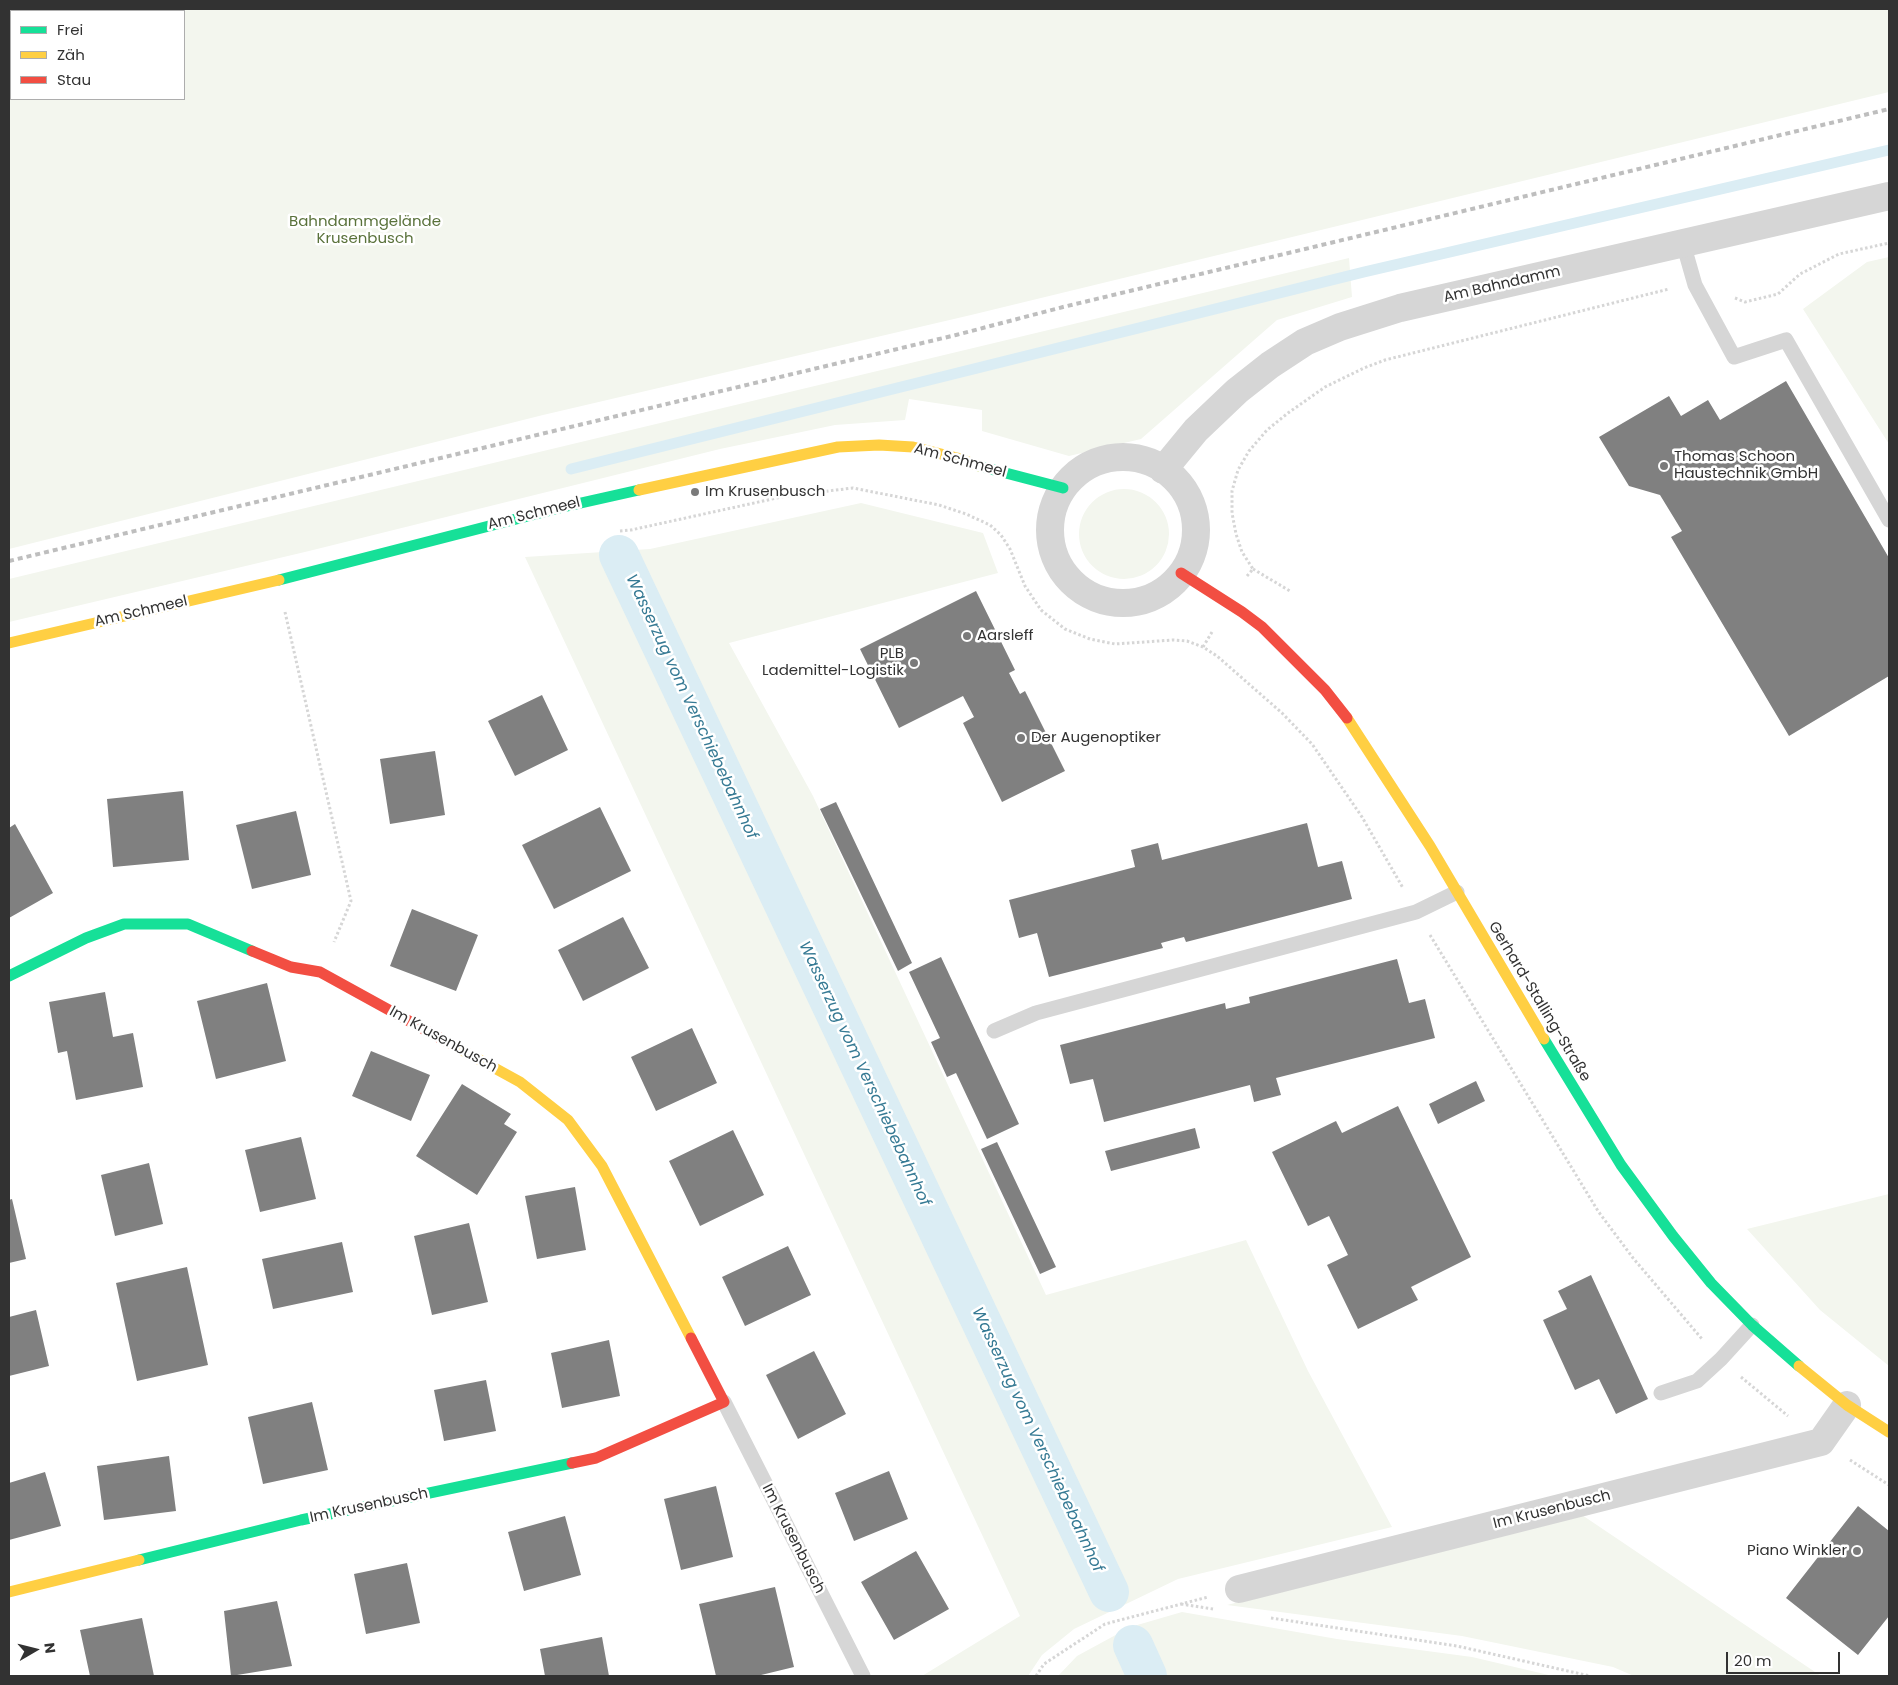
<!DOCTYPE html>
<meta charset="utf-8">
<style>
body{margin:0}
#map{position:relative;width:1898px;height:1685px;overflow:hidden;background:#fff;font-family:Poppins,sans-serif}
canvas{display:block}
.frame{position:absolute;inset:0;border:10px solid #323232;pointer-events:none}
.legend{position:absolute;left:10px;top:10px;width:175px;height:90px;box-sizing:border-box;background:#fff;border:1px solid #adadad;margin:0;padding:6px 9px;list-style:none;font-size:15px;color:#323232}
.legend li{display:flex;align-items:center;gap:10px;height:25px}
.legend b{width:25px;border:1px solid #adadad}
.north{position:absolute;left:10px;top:1625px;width:50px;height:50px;-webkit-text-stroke:4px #fff;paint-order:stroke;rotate:82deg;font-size:14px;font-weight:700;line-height:20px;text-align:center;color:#323232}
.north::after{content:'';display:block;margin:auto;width:18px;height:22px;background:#323232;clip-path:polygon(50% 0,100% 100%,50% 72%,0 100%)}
.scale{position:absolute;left:1726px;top:1652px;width:114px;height:22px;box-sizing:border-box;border:2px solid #323232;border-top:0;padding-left:6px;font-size:15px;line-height:18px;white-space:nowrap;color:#323232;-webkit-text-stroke:4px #fff;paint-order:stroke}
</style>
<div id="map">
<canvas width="1898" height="1685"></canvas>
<div class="frame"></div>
<ul class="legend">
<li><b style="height:6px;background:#16e098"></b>Frei</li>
<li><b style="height:6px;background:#ffcf43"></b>Zäh</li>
<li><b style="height:6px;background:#f24e42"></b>Stau</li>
</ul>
<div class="north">N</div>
<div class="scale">20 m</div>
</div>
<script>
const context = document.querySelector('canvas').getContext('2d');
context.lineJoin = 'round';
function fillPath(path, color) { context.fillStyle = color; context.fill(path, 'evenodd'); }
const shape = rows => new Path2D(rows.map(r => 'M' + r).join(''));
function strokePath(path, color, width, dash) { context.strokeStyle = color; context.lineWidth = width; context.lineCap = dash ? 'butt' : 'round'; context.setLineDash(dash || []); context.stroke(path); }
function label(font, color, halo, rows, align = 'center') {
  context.font = font + ' Poppins,sans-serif'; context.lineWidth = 5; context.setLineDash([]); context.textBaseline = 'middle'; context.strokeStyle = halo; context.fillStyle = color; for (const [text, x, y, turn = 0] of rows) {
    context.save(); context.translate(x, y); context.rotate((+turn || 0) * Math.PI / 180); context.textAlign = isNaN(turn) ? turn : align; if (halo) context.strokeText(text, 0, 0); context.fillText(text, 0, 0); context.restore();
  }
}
fillPath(shape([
 [9,9,1889,9,1889,92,971,315,543,415,9,549],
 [184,11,184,99,11,99,11,11],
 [1889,257,1889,444,1803,309,1867,262],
 [1349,258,1352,297,1277,320,1141,439,1069,456,982,431,982,410,909,399,905,420,835,425,720,449,309,551,9,622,9,579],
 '1079 534a45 45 0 1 1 90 0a45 45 0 1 1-90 0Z',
 [861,503,983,533,998,573,729,643,813,796,1046,1295,1246,1240,1308,1371,1392,1527,1178,1579,1074,1629,1042,1655,1028,1676,922,1676,1020,1616,525,557,650,549],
 [1889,1194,1889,1366,1820,1310,1747,1229],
 [1582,1515,1821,1676,1634,1676,1613,1667,1462,1636,1227,1605],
 [1182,1612,1337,1639,1472,1657,1553,1676,1150,1676,1127,1628],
 [1123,1631,1144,1676,1058,1676,1077,1656]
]), '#f3f6ee');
strokePath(shape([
 [571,469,1364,272,1889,150]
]), '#dbedf4', 11);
strokePath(shape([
 [619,555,1109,1592],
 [1133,1645,1147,1676]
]), '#dbedf4', 40);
fillPath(shape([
 [1786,381,1889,558,1889,676,1789,736,1671,537,1682,531,1660,495,1629,486,1599,437,1669,396,1681,416,1708,400,1720,420],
 [976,591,1015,670,1009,673,1020,694,1025,691,1065,771,1002,802,963,723,974,717,963,696,899,728,860,649],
 [542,695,568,750,515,776,488,721],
 [435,751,445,815,390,824,380,759],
 [183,791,189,860,113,867,107,799],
 [836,802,912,963,898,971,820,809],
 [600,807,631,871,554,909,522,845],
 [296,811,311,875,252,889,236,825],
 [1307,823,1318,867,1342,861,1352,899,1186,942,1184,937,1161,943,1163,948,1049,977,1037,933,1019,938,1009,900,1135,867,1131,850,1158,843,1162,860],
 [15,824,53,893,9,918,9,828],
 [412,909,478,935,456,991,390,966],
 [623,917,649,968,583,1001,558,950],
 [941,957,1019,1124,987,1139,956,1073,947,1077,931,1042,940,1038,909,972],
 [1397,959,1409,1003,1425,999,1435,1038,1276,1078,1281,1095,1254,1102,1250,1085,1104,1122,1093,1079,1070,1084,1060,1045,1225,1003,1226,1009,1250,1003,1249,997],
 [267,983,286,1061,216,1079,197,1001],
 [105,992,113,1037,133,1033,143,1087,76,1100,67,1051,58,1053,49,1002],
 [692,1028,717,1083,656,1111,631,1057],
 [371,1051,430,1075,411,1121,352,1096],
 [1476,1081,1485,1101,1438,1124,1429,1104],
 [462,1084,511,1114,504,1124,517,1132,477,1195,416,1156],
 [1398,1106,1471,1257,1411,1287,1418,1300,1358,1329,1327,1265,1348,1255,1329,1216,1308,1226,1272,1152,1336,1121,1342,1133],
 [1195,1128,1200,1148,1111,1171,1105,1151],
 [733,1130,764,1195,700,1226,669,1161],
 [301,1137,316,1199,260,1212,245,1150],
 [997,1142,1056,1267,1040,1274,981,1149],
 [149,1163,163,1224,115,1236,101,1175],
 [575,1187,586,1250,537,1259,525,1196],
 [12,1199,26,1259,9,1263,9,1200],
 [469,1223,488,1302,432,1315,414,1236],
 [342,1242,353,1292,273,1309,262,1259],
 [788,1246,811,1295,745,1326,722,1277],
 [187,1267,208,1365,137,1381,116,1283],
 [1591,1275,1648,1399,1616,1414,1599,1379,1575,1390,1543,1320,1567,1309,1558,1291],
 [36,1310,49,1366,9,1376,9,1317],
 [609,1340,620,1396,562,1408,551,1353],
 [814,1351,846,1414,798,1439,766,1375],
 [486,1380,496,1431,444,1441,434,1390],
 [312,1402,328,1470,263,1484,248,1417],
 [169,1456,176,1511,104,1520,97,1466],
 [889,1471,908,1519,854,1541,835,1493],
 [45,1472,61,1526,9,1540,9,1483],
 [716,1486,733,1557,681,1570,664,1499],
 [1858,1506,1889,1531,1889,1616,1858,1655,1786,1598],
 [565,1516,581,1575,524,1591,508,1532],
 [916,1551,949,1609,894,1640,861,1582],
 [407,1563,420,1623,366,1634,354,1574],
 [775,1587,794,1667,757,1676,716,1676,699,1604],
 [277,1601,292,1666,231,1676,224,1611],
 [142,1618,154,1676,90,1676,80,1630],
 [602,1637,609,1676,545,1676,540,1649]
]), '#808080');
strokePath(shape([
 [158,11,171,9],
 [9,45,11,44],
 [1735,298,1745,302,1778,294,1800,274,1839,254,1889,243],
 [620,531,631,530,786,496,853,488,939,505,966,514,990,525,1001,535,1010,549,1025,586,1041,610,1065,629,1090,639,1115,644,1173,640,1187,641,1203,647,1217,656,1282,713,1312,744,1362,817,1403,888],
 [1253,569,1290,591],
 [1247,576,1253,569,1242,552,1236,534,1232,513,1232,491,1238,470,1249,451,1267,430,1288,413,1325,387,1364,368,1385,360,1669,289],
 [285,612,351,901,334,942],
 [1203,647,1212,632],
 [1430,935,1598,1211,1633,1258,1702,1339],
 [1741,1377,1788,1416],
 [1850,1460,1889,1485],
 [1181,1604,1213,1609],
 [1271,1618,1457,1646,1590,1676],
 [1036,1676,1044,1664,1105,1624,1208,1597]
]), '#d6d6d6', 3, [2.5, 2.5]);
strokePath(shape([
 [1683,243,1695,285,1734,357,1786,340,1889,520],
 [994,1031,1036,1013,1416,912,1457,892],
 [1661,1393,1697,1381,1721,1359,1752,1325],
 [724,1402,863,1676]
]), '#d6d6d6', 15);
strokePath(shape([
 '1050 530a73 73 0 1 1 146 0a73 73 0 1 1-146 0Z',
 [1163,470,1196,430,1237,391,1270,365,1305,342,1340,327,1400,308,1889,196],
 [1239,1589,1821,1442,1847,1405]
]), '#d6d6d6', 28);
strokePath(shape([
 [979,466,1063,488],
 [279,580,563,507,639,490],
 [9,976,86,938,124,924,188,924,252,951],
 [1544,1039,1621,1165,1673,1236,1711,1283,1752,1325,1799,1366],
 [139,1560,301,1520,572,1463]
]), '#16e098', 11);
strokePath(shape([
 [639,490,838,447,879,445,913,447,957,458,979,466],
 [9,643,279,580],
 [1347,718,1430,846,1544,1039],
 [449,1043,520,1082,568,1120,602,1166,691,1338],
 [1799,1366,1847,1405,1889,1432],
 [9,1592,139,1560]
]), '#ffcf43', 11);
strokePath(shape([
 [1181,573,1242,612,1262,627,1325,690,1347,718],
 [252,951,291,967,320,972,449,1043],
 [572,1463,596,1458,724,1402,691,1338]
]), '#f24e42', 11);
strokePath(shape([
 [9,561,956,335,1063,307,1889,109]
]), '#bebebe', 4, [5, 4]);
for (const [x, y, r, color] of [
 [1664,466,5,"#7a7a7a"],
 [695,492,5,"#7a7a7a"],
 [967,636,5,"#7a7a7a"],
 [914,663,5,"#7a7a7a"],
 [1021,738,5,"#7a7a7a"],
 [1857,1551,5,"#7a7a7a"]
]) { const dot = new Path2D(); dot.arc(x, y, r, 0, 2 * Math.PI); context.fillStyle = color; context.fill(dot); strokePath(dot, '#fff', 2); }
label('15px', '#5a723b', '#fff', [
 ["Bahndammgelände",365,222],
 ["Krusenbusch",365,239]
]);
label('15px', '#323232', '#fff', [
 ["Am Bahndamm",1502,285,-13],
 ["Am Schmeel",960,461,15],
 ["Am Schmeel",534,514,-14],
 ["Am Schmeel",141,612,-13],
 ["Gerhard-Stalling-Straße",1539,1002,59],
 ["Im Krusenbusch",443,1040,29],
 ["Im Krusenbusch",369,1506,-12],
 ["Im Krusenbusch",1552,1510,-14],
 ["Im Krusenbusch",793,1539,63]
]);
label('15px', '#323232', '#fff', [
 ["Thomas Schoon",1674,457],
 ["Haustechnik GmbH",1674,474],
 ["Im Krusenbusch",705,492],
 ["Aarsleff",977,636],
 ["PLB",904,654,"right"],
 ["Lademittel-Logistik",904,671,"right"],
 ["Der Augenoptiker",1031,738],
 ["Piano Winkler",1847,1551,"right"]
], 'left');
label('italic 16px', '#367a94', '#fff', [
 ["Wasserzug vom Verschiebebahnhof",691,707,65],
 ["Wasserzug vom Verschiebebahnhof",864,1074,65],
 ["Wasserzug vom Verschiebebahnhof",1037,1440,65]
]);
</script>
